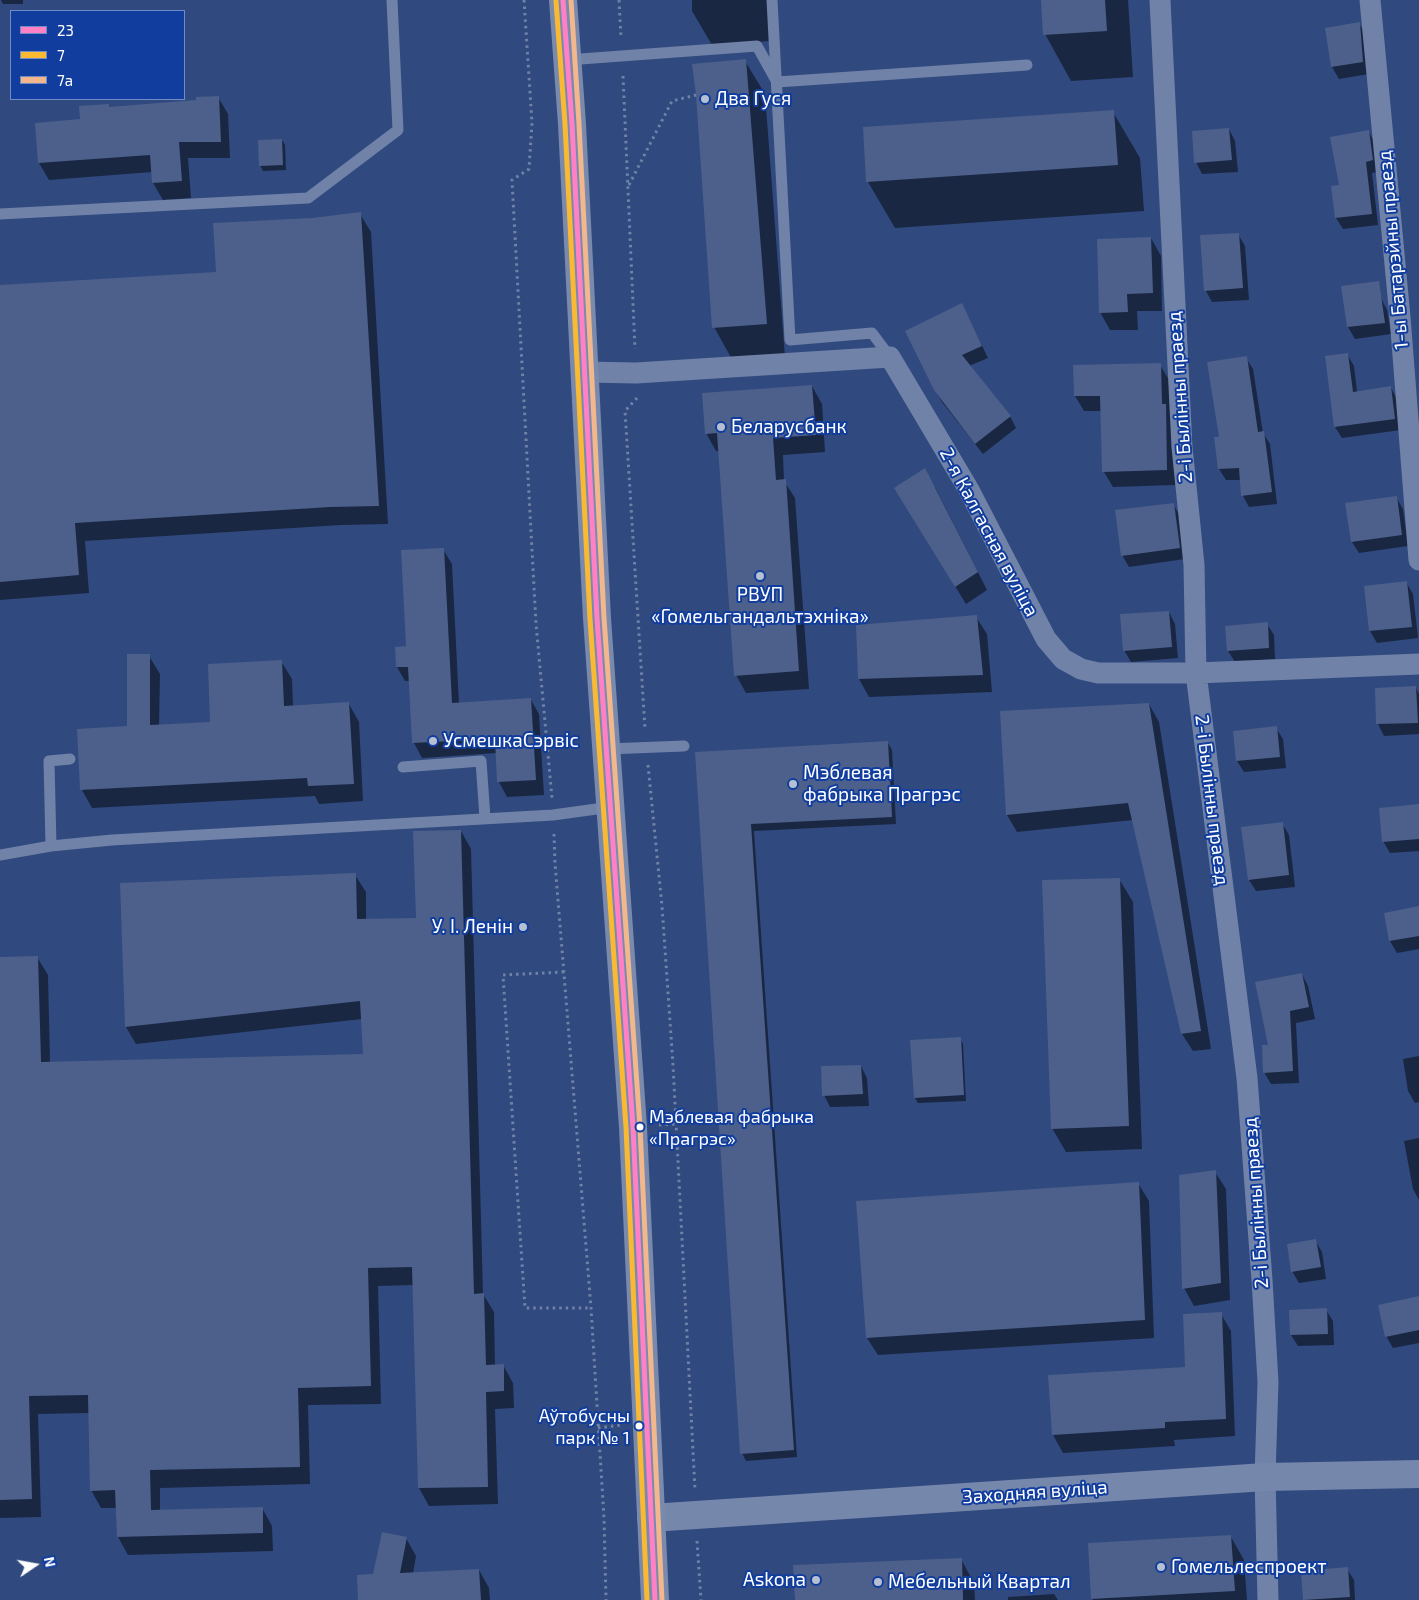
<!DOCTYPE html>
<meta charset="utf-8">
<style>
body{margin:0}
#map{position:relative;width:1419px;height:1600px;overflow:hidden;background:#30497e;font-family:"Exo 2",sans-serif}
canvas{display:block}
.legend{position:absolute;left:10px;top:10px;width:175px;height:90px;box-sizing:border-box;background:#103d9e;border:1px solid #708bc5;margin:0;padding:6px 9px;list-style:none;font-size:15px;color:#fff}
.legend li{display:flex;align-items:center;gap:10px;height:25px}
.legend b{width:25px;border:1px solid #708bc5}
.north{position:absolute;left:10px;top:1540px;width:50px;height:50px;-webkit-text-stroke:4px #103d9e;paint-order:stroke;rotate:78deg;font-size:14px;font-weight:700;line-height:20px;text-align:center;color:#fff}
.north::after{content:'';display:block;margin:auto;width:18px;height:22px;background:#fff;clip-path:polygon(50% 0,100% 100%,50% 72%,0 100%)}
</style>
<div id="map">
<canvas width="1419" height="1600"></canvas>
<ul class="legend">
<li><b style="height:6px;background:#ff80c5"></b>23</li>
<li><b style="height:6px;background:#fab933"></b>7</li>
<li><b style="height:6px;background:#f2b78c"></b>7а</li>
</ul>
<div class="north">N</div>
</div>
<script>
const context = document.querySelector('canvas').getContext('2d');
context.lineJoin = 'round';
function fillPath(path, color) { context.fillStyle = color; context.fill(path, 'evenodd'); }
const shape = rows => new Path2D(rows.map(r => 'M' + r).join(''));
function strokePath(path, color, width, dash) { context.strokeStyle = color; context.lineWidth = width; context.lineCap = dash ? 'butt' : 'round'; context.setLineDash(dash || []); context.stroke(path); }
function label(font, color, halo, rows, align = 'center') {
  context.font = font + ' "Exo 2",sans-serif'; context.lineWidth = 4; context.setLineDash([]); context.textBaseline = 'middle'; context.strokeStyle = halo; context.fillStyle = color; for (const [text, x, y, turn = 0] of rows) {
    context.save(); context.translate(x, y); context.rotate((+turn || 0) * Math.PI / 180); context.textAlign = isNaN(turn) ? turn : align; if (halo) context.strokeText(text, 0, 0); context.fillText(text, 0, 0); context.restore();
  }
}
fillPath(shape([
 [1,0,23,0,23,4,3,4],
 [692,0,767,0,770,41,712,45,692,11],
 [1042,0,1128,0,1133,77,1071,81,1045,34],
 [1359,23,1366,35,1369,74,1339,79,1332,67,1326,29],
 [745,61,765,94,785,357,733,361,714,327,697,95],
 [218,97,228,114,230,158,188,158,191,198,163,200,153,183,152,172,49,180,39,163,37,124,81,120,108,105,110,108,197,101],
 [1113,112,1140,158,1144,211,895,228,868,182],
 [1229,129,1235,141,1238,172,1202,174,1196,162],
 [1368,131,1375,143,1378,172,1372,173,1378,225,1343,229,1336,218,1340,186],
 [282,140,285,145,286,170,263,171,260,165],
 [360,214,371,232,388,524,341,525,85,541,89,593,0,600,0,287,217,273,312,219],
 [1238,234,1245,246,1249,300,1212,302,1206,291],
 [1151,238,1161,256,1162,311,1137,311,1138,330,1110,330,1100,312],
 [1381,298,1387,310,1391,334,1355,339,1348,327,1345,301],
 [962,305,988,358,969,366,1010,416,1016,428,983,454,942,402,935,390],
 [1347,354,1354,366,1357,392,1391,388,1397,399,1401,430,1342,438,1335,427],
 [1246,358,1253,369,1263,433,1270,444,1277,504,1249,507,1243,496,1241,480,1226,480,1219,469,1220,438],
 [1160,365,1169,380,1170,413,1174,420,1175,485,1113,487,1104,472,1102,411,1084,411,1075,396],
 [812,386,822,404,825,452,783,455,784,481,795,498,809,689,746,693,736,675,720,451,716,451,706,433],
 [935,487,987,590,966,604,906,506],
 [1396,497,1403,509,1408,546,1359,553,1352,542],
 [1173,504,1180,516,1185,559,1129,567,1122,555],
 [443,549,452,564,459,704,531,700,539,714,544,795,507,797,499,782,497,753,422,758,414,743,410,681,405,681,397,667,408,647],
 [1406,582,1413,594,1418,638,1377,643,1370,631,1365,587],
 [1169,612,1175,624,1178,658,1131,662,1124,650],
 [976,617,987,634,992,692,869,697,859,679],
 [1267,624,1274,635,1275,659,1235,662,1228,651],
 [149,656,160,674,159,726,211,723,281,661,292,679,293,706,349,704,359,722,363,801,319,804,315,796,92,808,82,790,128,727],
 [1416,688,1419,694,1419,734,1384,736,1378,724,1376,689],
 [1149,704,1159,722,1211,1049,1193,1051,1182,1034,1133,820,1017,832,1007,815],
 [1276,728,1283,739,1286,768,1244,772,1237,761],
 [888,743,892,750,896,824,754,831,797,1457,746,1461,742,1453,696,753],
 [1419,806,1419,851,1390,853,1383,841],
 [1282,823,1289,835,1295,887,1256,891,1249,880],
 [461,831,471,849,483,1294,494,1312,495,1366,503,1365,513,1383,514,1408,495,1409,498,1504,429,1506,419,1488,414,1285,378,1286,381,1404,308,1405,310,1484,160,1488,160,1511,262,1508,272,1526,273,1551,128,1555,118,1537,117,1508,101,1508,91,1490,89,1413,38,1414,41,1517,0,1518,0,958,37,957,48,975,50,1063,364,1055,362,1019,136,1044,126,1027,355,875,366,892,366,920,417,919],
 [1119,879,1133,902,1142,1149,1066,1152,1052,1128],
 [1419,908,1419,949,1397,953,1390,941,1385,914],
 [1302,974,1308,986,1315,1019,1296,1023,1299,1083,1271,1084,1264,1072],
 [960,1038,963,1044,966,1101,918,1103,915,1098,912,1041],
 [1419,1056,1419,1102,1415,1103,1408,1091,1403,1059],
 [861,1066,867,1078,869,1106,830,1107,824,1095],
 [1419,1138,1419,1200,1413,1189,1404,1141],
 [1215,1172,1226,1189,1230,1300,1194,1306,1184,1288],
 [1138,1183,1149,1201,1154,1338,878,1355,867,1338],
 [1315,1240,1322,1252,1326,1279,1299,1283,1292,1271],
 [1419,1302,1419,1343,1393,1348,1386,1336],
 [1326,1310,1333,1321,1334,1345,1298,1346,1291,1335],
 [1221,1314,1231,1331,1235,1436,1174,1440,1175,1446,1063,1453,1053,1435,1186,1369],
 [1231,1537,1244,1560,1247,1600,1093,1600,1092,1598],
 [406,1538,416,1556,413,1574,479,1570,489,1588,490,1600,359,1600,374,1576],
 [961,1559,974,1583,975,1600,796,1600],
 [1347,1569,1354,1580,1355,1600,1304,1600,1302,1572],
 [1054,1594,1058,1600,1008,1600,1008,1597]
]), '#0007');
fillPath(shape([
 [1041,0,1105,0,1107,31,1043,35],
 [1360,22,1363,62,1331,67,1325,28],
 [746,59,767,324,712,328,696,95,692,64],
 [219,96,221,142,179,142,182,181,152,183,150,155,38,163,35,123,80,119,79,106,109,104,109,107,196,100,196,97],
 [1114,110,1118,165,866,182,863,127],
 [1229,128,1232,160,1194,163,1192,131],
 [1369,130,1373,160,1366,162,1372,214,1335,218,1331,186,1339,185,1330,137],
 [282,139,283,165,259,166,258,140],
 [361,212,379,506,330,507,75,523,79,575,0,582,0,285,216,272,213,223,312,218],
 [1239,233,1243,288,1204,291,1200,235],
 [1151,237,1153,293,1127,294,1128,312,1099,313,1097,239],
 [1379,281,1385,323,1347,327,1341,286],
 [962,303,982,346,962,355,1011,416,975,444,934,390,905,331],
 [1348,353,1353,392,1391,386,1395,419,1334,427,1325,356],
 [1247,356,1258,432,1264,431,1272,492,1241,496,1239,468,1218,469,1214,437,1219,437,1207,362],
 [1161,363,1162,404,1166,404,1167,470,1102,472,1100,396,1074,396,1073,365],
 [812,385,816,435,773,438,776,480,786,479,799,671,734,676,717,433,705,434,702,393],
 [925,468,978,572,955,587,894,488],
 [1397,496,1402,535,1351,542,1345,503],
 [1174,503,1180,548,1121,556,1115,510],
 [444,548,452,703,531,698,536,780,497,782,495,739,412,743,408,667,396,667,395,647,406,646,401,550],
 [1407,581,1412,627,1369,631,1364,586],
 [1169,611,1172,647,1123,651,1120,614],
 [977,615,983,675,858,679,856,625],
 [1268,622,1269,648,1227,651,1225,626],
 [127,654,150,654,150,725,210,722,208,664,282,660,284,706,349,702,354,784,308,786,307,778,80,790,77,729,127,726],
 [1416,686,1418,723,1376,724,1375,688],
 [1149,703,1201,1031,1181,1034,1128,803,1006,815,1000,711],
 [1277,726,1280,757,1236,761,1233,731],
 [888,741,892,817,751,824,794,1450,740,1454,695,752],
 [1419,804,1419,839,1382,842,1379,808],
 [1283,822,1289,875,1248,880,1241,827],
 [461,830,474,1294,484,1293,486,1365,504,1364,504,1391,486,1392,488,1487,418,1488,412,1267,368,1268,371,1386,298,1388,300,1467,150,1470,151,1510,263,1507,263,1533,117,1537,115,1490,90,1491,88,1395,29,1396,32,1499,0,1500,0,957,38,956,41,1062,363,1054,360,1001,125,1027,120,883,356,873,357,919,416,918,413,831],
 [1120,878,1129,1126,1051,1129,1042,880],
 [1419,906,1419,936,1389,941,1384,913],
 [1302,973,1309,1007,1290,1011,1293,1071,1263,1073,1262,1045,1268,1045,1255,982],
 [961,1037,964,1095,914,1098,910,1040],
 [861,1065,863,1094,822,1096,821,1066],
 [1216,1170,1221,1283,1182,1289,1179,1175],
 [1139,1182,1145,1320,866,1338,856,1201],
 [1316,1239,1321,1267,1291,1272,1287,1244],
 [1419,1296,1419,1330,1385,1337,1378,1305],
 [1327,1308,1328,1334,1290,1335,1289,1310],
 [1222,1312,1226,1419,1165,1422,1165,1428,1052,1435,1048,1375,1185,1367,1183,1314],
 [382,1532,407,1537,400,1573,479,1569,481,1600,358,1600,357,1575,373,1574],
 [1231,1535,1235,1591,1091,1599,1088,1543],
 [962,1558,963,1600,795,1600,793,1565],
 [1348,1567,1350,1597,1303,1600,1301,1571]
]), '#4c608b');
strokePath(shape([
 [524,0,532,123,529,169,512,180,536,624,552,798],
 [619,0,621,37],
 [623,76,635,349],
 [629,185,672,101,696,95],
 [637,398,625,411,645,729],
 [648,765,662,906,673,1065,695,1490],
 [554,834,555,863,591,1308,604,1518,606,1600],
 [564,972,503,975,525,1308,591,1308],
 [659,1125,676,1124],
 [598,1428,621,1425],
 [697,1541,701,1600]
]), '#7082a7', 3, [2.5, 4]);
strokePath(shape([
 [772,0,790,340,872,333,890,357],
 [567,60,757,46,777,82,1027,65],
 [0,214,308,198,398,130,392,0],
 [607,749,684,746],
 [403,767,481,761,485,818],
 [51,846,49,761,70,759],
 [0,855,51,846,112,840,553,815,611,807]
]), '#7082a7', 11);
strokePath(shape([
 [1160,0,1182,447,1194,565,1196,673,1247,1078,1262,1280,1268,1382,1265,1477,1268,1600],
 [1370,0,1400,317,1419,560],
 [585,372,636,373,890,357,969,490,1046,639,1063,659,1081,669,1098,673,1196,673,1419,664]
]), '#7082a7', 21);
strokePath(shape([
 [651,1518,1265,1477,1419,1474]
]), '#7687ac', 28);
strokePath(shape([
 [563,0,572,124,597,618,633,1127,655,1600]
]), '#7a8aad', 28);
strokePath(shape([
 [563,0,572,124,597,618,633,1127,655,1600]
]), '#ff80c5', 5);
strokePath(shape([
 [556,1,565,124,590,619,626,1127,647,1600]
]), '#fab933', 5);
strokePath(shape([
 [571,0,579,124,604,618,640,1127,662,1600]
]), '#f2b78c', 5);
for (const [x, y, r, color] of [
 [705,99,5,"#b7bfd2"],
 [721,427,5,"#b7bfd2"],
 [760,576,5,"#b7bfd2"],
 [433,741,5,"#b7bfd2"],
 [793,784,5,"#b7bfd2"],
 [523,927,5,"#b7bfd2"],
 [640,1127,4.5,"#fff"],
 [639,1426,4.5,"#fff"],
 [1161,1567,5,"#b7bfd2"],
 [816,1580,5,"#b7bfd2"],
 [878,1582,5,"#b7bfd2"]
]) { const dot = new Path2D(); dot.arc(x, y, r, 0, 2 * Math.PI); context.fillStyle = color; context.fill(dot); strokePath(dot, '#103d9e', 2); }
label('18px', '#fff', '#103d9e', [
 ["Мэблевая фабрыка",649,1117],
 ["«Прагрэс»",649,1139],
 ["Аўтобусны",630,1416,"right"],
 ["парк № 1",630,1438,"right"]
], 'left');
label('19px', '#fff', '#103d9e', [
 ["Два Гуся",715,99],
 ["Беларусбанк",731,427],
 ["РВУП",760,595,"center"],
 ["«Гомельгандальтэхніка»",760,617,"center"],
 ["УсмешкаСэрвіс",443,741],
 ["Мэблевая",803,773],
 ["фабрыка Прагрэс",803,795],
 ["У. І. Ленін",513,927,"right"],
 ["Гомельлеспроект",1171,1567],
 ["Askona",806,1580,"right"],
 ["Мебельный Квартал",888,1582]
], 'left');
label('19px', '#fff', '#103d9e', [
 ["1-ы Батарэйны праезд",1393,250,-95],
 ["2-і Былінны праезд",1180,397,-94],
 ["2-я Калгасная вуліца",989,532,62],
 ["2-і Былінны праезд",1212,800,83],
 ["2-і Былінны праезд",1256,1203,-94],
 ["Заходняя вуліца",1035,1492,-4]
]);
</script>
